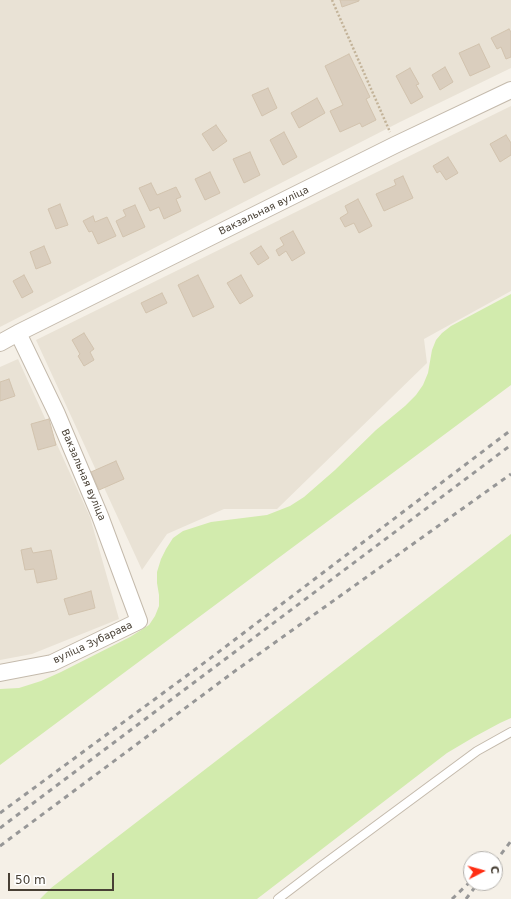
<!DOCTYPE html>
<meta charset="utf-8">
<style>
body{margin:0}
#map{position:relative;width:511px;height:899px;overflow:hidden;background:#f5f0e7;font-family:"DejaVu Sans",sans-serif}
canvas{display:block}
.north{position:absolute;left:463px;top:851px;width:40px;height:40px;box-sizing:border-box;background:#fff;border:1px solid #b6b3ae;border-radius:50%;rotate:84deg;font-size:11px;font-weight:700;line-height:16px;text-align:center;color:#484035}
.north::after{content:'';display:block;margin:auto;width:14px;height:18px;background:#ff2e13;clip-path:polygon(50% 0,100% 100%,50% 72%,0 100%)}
.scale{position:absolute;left:8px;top:873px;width:106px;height:18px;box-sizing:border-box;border:2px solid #484035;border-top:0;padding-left:5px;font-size:12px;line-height:14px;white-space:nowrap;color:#484035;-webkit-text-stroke:3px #fff;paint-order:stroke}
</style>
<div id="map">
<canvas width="511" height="899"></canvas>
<div class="north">С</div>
<div class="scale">50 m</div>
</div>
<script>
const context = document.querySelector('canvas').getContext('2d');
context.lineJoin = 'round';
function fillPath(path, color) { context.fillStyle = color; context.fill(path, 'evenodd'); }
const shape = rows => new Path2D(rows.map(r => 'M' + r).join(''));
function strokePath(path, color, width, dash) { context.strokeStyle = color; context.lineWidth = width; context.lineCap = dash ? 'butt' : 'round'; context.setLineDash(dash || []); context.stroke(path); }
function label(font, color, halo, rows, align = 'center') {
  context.font = font + ' "DejaVu Sans",sans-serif'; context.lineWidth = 3.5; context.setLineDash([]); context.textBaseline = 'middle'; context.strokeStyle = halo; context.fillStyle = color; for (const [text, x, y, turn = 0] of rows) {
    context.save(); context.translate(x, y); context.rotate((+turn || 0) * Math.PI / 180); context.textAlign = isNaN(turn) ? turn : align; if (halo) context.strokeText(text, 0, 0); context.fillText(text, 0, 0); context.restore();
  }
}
fillPath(shape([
 [0,0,511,0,511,68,400,122,0,327],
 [511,106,511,291,424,339,427,363,277,509,224,509,167,534,142,570,36,340],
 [18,359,90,517,119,619,32,654,0,660,0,367]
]), '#e9e2d5');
fillPath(shape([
 [511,294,511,385,0,765,0,689,19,688,41,681,61,672,130,637,149,625,155,616,159,606,159,595,157,583,157,572,161,559,166,549,173,538,183,531,211,522,267,515,290,506,304,497,335,470,376,430,405,406,416,395,423,385,428,373,432,350,436,340,442,333,451,326],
 [511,534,511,718,500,723,474,737,447,753,257,899,40,899,51,888]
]), '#d2ebad');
const building = shape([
 [340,0,359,0,359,1,342,7,340,0],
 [509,29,511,32,511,57,506,59,501,47,497,49,491,38,509,29],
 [479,44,490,67,470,76,459,53,479,44],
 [349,54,370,97,366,99,376,120,362,127,360,123,340,132,330,111,343,105,325,66,349,54],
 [445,67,453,82,440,90,432,75,445,67],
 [410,68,419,84,416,85,423,97,411,104,396,76,410,68],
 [268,88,277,108,262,116,252,95,268,88],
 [317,98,325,113,299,128,291,113,317,98],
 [216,125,227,141,213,151,202,134,216,125],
 [284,132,297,157,283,165,270,140,284,132],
 [506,135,511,143,511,155,500,162,490,144,506,135],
 [250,152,260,175,244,183,233,159,250,152],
 [448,157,458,173,446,180,440,171,437,173,433,166,448,157],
 [210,172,220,193,205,200,195,179,210,172],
 [403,176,413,198,384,211,376,194,396,185,394,180,403,176],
 [151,183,157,195,176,187,181,197,176,199,181,211,164,219,159,207,150,211,139,188,151,183],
 [358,199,372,226,359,233,354,223,345,227,340,218,348,213,345,206,358,199],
 [60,204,68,225,56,229,48,209,60,204],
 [135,205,145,227,123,237,116,221,126,216,123,210,135,205],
 [93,216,95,222,107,217,116,236,98,244,92,231,89,232,83,221,93,216],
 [293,231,305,253,292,261,286,251,279,256,276,250,284,245,280,238,293,231],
 [44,246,51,263,36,269,30,252,44,246],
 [261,246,269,258,258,265,250,253,261,246],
 [24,275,33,292,22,298,13,281,24,275],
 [198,275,214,307,193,317,178,285,198,275],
 [241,275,253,296,240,304,227,283,241,275],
 [162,293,167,303,146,313,141,303,162,293],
 [84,333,94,349,90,352,94,360,84,366,78,356,80,354,72,340,84,333],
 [9,379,15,396,0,401,0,382,9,379],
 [49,419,56,445,38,450,31,424,49,419],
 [116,461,124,479,99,490,91,472,116,461],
 [31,548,33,553,51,550,57,579,37,583,34,569,25,570,21,550,31,548],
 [91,591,95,608,69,615,64,599,91,591]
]);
fillPath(building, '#dacebe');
strokePath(building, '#d2c3ae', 1);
const lane = shape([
 [278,899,320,867,477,751,511,732]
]);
const street = shape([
 [0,343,18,333,395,145,511,90],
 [0,673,52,663,139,621,100,516,57,414,18,333]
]);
strokePath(lane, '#c4baac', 10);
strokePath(street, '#c4baac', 18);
strokePath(shape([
 [332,0,390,132]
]), '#c3b399', 2.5, [2, 2]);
strokePath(lane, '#fff', 8);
strokePath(street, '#fff', 16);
strokePath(shape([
 [0,813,208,660,511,430],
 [0,828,511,445],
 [0,846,235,671,511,474],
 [495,862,511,841],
 [452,899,471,881],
 [466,899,478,883]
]), '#979797', 3, [5, 5]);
label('10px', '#484035', '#fff', [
 ["Вакзальная вуліца",264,211,-26],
 ["Вакзальная вуліца",83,475,67],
 ["вуліца Зубарава",93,643,-25]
]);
</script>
